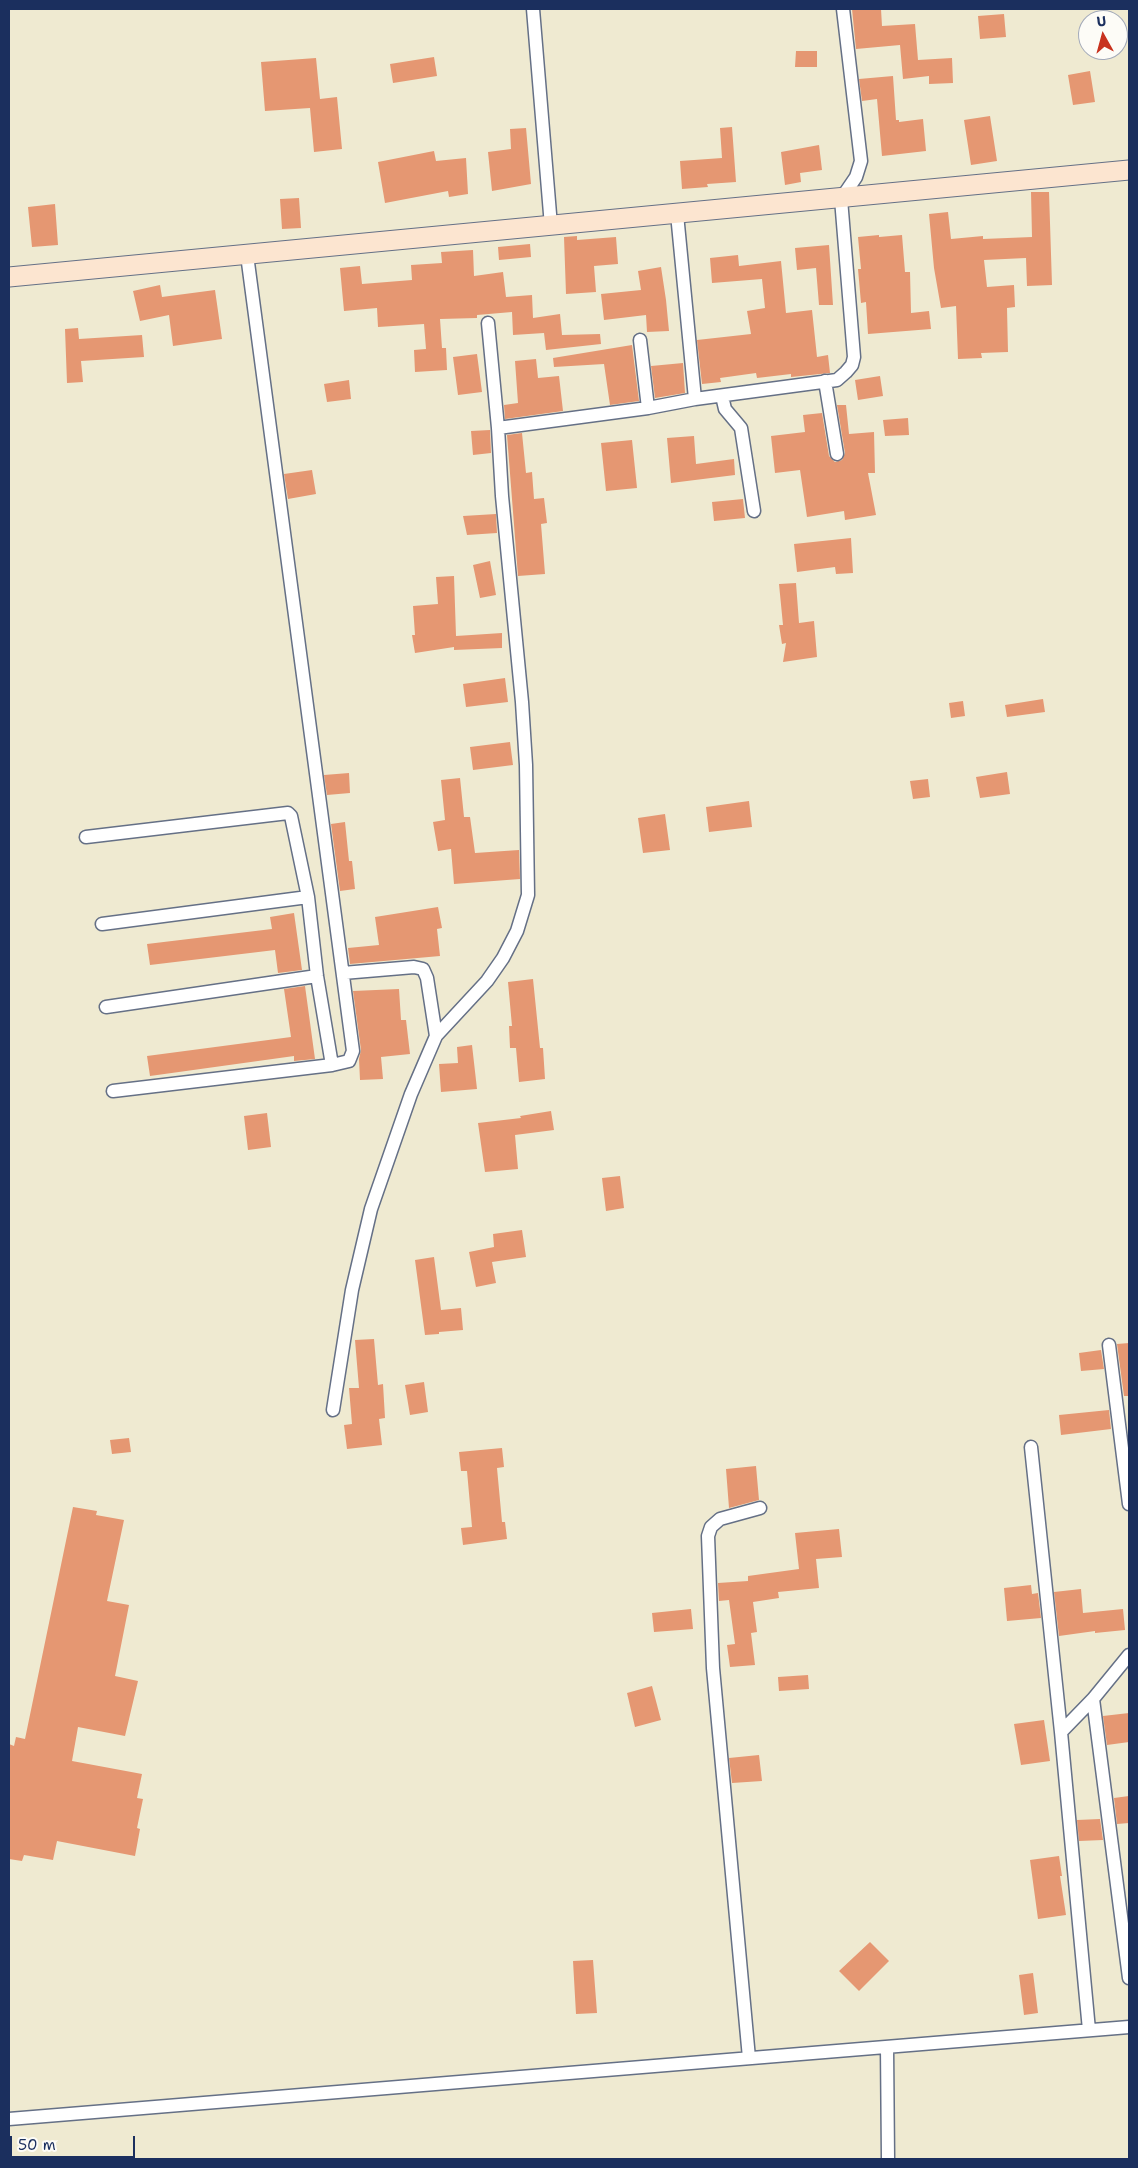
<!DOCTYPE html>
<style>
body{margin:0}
#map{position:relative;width:1138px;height:2168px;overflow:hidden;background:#efead1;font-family:"Shantell Sans",sans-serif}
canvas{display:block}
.frame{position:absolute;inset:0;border:10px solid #1b2f5e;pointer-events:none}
.north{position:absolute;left:1078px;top:10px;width:50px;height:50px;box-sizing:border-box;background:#fdfcf7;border:1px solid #a3aaba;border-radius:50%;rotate:353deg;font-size:14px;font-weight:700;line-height:20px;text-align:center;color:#1b2f5e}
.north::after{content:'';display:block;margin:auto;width:18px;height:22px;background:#c8321e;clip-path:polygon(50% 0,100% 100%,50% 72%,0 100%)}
.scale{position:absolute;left:10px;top:2136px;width:125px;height:22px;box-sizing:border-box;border:2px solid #1b2f5e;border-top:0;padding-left:6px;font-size:15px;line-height:18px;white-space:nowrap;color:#1b2f5e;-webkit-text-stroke:4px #fdfcf7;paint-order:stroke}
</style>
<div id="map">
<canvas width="1138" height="2168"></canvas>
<div class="frame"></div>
<div class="north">U</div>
<div class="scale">50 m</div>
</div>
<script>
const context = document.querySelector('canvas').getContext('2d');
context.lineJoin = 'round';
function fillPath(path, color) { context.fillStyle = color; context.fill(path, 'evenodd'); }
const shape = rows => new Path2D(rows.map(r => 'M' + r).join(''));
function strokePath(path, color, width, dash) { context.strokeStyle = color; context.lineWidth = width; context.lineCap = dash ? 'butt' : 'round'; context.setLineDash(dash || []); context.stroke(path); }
fillPath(shape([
 [852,9,881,9,882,26,915,24,918,60,952,58,953,83,929,84,929,76,903,79,900,45,856,49],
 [1004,14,1006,37,980,39,978,16],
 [796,51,817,51,817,67,795,67],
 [434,57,437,76,393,83,390,64],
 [316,58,320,99,337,97,342,149,314,152,310,108,265,111,261,62],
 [1090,71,1095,102,1073,105,1068,75],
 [893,76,896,120,899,120,899,122,923,119,926,151,882,156,877,99,862,101,859,79],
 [990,116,997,161,971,165,964,120],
 [732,127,736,182,707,184,708,187,682,189,680,161,722,158,720,128],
 [526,128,531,184,492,191,488,152,511,149,510,129],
 [819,145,822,170,800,173,801,182,785,185,781,152],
 [434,151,436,161,466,158,468,194,449,197,448,191,385,203,378,162],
 [1031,192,1049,192,1052,285,1027,286,1026,258,984,260,987,287,1014,285,1015,307,1007,308,1008,352,981,353,982,358,958,359,956,306,941,308,934,268,929,214,948,212,951,239,983,236,983,239,1032,237],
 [299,198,301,228,282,229,280,199],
 [55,204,58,245,32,247,28,207],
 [879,235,879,237,902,235,905,272,910,272,911,313,929,311,931,329,868,334,866,302,861,303,858,269,861,269,858,237],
 [577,236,577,240,616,237,618,264,594,266,596,292,566,294,564,237],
 [530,244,531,257,499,260,498,247],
 [829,245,833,305,819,305,816,268,797,270,795,248],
 [473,250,474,276,503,272,506,297,532,295,533,318,560,314,562,335,600,334,601,344,546,350,544,333,513,335,512,312,477,315,477,318,440,319,442,348,446,348,447,370,415,372,414,350,426,349,424,324,378,327,377,308,344,311,340,268,360,266,362,284,412,280,411,265,442,263,441,252],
 [738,255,739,266,781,261,786,313,812,310,817,357,828,355,830,373,791,377,791,374,757,378,756,373,720,378,721,382,702,384,697,340,751,334,747,311,765,308,762,279,712,283,710,258],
 [661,267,666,300,669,331,647,332,646,315,604,320,601,294,641,290,638,271],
 [160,285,162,297,215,290,222,339,173,346,169,315,140,321,133,291],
 [78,328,79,339,142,335,144,357,81,361,83,382,67,383,65,329],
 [632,345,639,401,610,405,604,364,554,367,553,358],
 [477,354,482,392,458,395,453,357],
 [536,359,538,378,559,376,563,411,505,419,504,405,518,403,515,361],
 [683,363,685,393,655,398,651,366],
 [880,376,883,396,858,400,855,380],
 [349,380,351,399,327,402,324,384],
 [837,405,846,405,849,434,874,432,875,473,868,473,876,515,845,520,844,511,807,517,800,470,775,473,771,436,805,432,803,415,822,413,829,456,835,462,842,460,845,453],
 [908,418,909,435,885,436,883,420],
 [490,430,491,453,473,455,471,431],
 [522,433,526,473,532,472,534,499,544,498,547,523,541,524,545,574,518,576,507,435],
 [694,436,696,464,734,459,735,475,671,483,667,438],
 [632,440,637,488,606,491,601,443],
 [312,470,316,494,288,499,284,474],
 [743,499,745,518,714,521,712,502],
 [496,514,497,533,467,535,463,516],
 [851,538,853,573,836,574,835,567,797,572,794,544],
 [490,561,496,595,480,598,473,565],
 [454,576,456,636,502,633,502,648,454,650,454,647,415,653,412,635,415,635,413,606,438,604,436,577],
 [796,583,799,623,814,621,817,657,783,662,786,643,782,644,779,625,783,625,779,584],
 [505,678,508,702,466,707,463,684],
 [1043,699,1045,712,1007,717,1005,705],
 [963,701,965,716,951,718,949,703],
 [510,742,513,765,473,770,470,747],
 [1007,772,1010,794,980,798,976,777],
 [349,773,350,793,327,795,324,775],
 [460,778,464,817,470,817,475,853,519,850,520,879,454,884,451,849,438,851,433,822,445,820,441,780],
 [928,779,930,797,913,799,910,781],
 [749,801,752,827,709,832,706,807],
 [665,814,670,850,643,853,638,818],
 [345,822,349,861,352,861,355,889,340,891,331,824],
 [438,907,442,928,437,929,440,956,350,964,348,948,379,945,375,917],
 [294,913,302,970,278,973,275,950,150,965,147,944,272,929,270,917],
 [533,979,540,1048,543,1048,545,1079,519,1082,516,1048,510,1048,509,1026,512,1026,508,982],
 [305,986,315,1059,294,1061,294,1056,150,1076,147,1056,291,1037,284,989],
 [399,989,401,1020,406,1020,410,1054,381,1057,383,1079,360,1080,359,1059,361,1050,353,991],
 [472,1045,477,1089,441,1092,439,1064,458,1063,457,1047],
 [551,1111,554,1130,515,1135,518,1169,485,1172,478,1123,521,1118,520,1116],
 [267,1113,271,1147,248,1150,244,1116],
 [620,1176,624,1208,606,1211,602,1178],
 [522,1230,526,1257,492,1262,496,1283,476,1287,469,1252,494,1247,493,1234],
 [434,1257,441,1310,461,1308,463,1330,439,1332,439,1334,425,1335,415,1260],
 [374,1339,378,1385,383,1384,385,1418,379,1419,382,1445,347,1449,344,1425,352,1424,349,1388,359,1388,355,1340],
 [1129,1343,1129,1396,1124,1396,1117,1344],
 [1101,1350,1104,1369,1081,1371,1079,1353],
 [424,1382,428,1412,410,1415,405,1385],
 [1109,1410,1111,1429,1061,1435,1059,1415],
 [129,1438,131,1452,112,1454,110,1440],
 [502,1448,504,1467,497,1468,502,1522,505,1522,507,1539,463,1545,461,1528,472,1527,467,1471,461,1471,459,1452],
 [756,1466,759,1500,729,1508,726,1469],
 [73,1507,97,1511,96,1515,124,1520,107,1601,129,1605,115,1676,138,1681,125,1736,78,1727,72,1761,142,1774,137,1798,143,1799,137,1828,140,1829,135,1856,57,1841,53,1860,24,1855,22,1861,9,1859,9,1744,14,1746,16,1737,25,1739],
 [839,1529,842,1557,816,1559,819,1588,778,1592,779,1598,753,1602,757,1632,751,1633,755,1665,730,1667,727,1645,735,1644,729,1600,719,1601,718,1583,748,1581,748,1576,799,1569,795,1533],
 [1031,1585,1032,1594,1038,1593,1041,1618,1007,1621,1004,1588],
 [1081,1589,1083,1613,1123,1609,1125,1630,1095,1633,1095,1631,1059,1636,1054,1592],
 [691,1609,693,1629,654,1632,652,1613],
 [808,1675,809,1689,779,1691,778,1677],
 [652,1686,661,1720,635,1727,627,1693],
 [1129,1713,1129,1742,1107,1745,1103,1716],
 [1044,1720,1050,1761,1021,1765,1014,1724],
 [759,1755,762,1781,732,1783,729,1758],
 [1129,1796,1129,1823,1117,1824,1114,1798],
 [1100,1819,1103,1840,1079,1841,1077,1820],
 [1059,1856,1062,1876,1060,1876,1066,1915,1038,1919,1030,1860],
 [870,1942,889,1961,859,1991,839,1971],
 [593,1960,597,2013,576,2014,573,1961],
 [1033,1973,1038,2013,1024,2015,1019,1975]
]), '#e59772');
const minor = shape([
 [533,9,551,226],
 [677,214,695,399],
 [640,340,648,408],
 [825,381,837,454],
 [722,396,725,409,741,428,754,511],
 [498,428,648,408,695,399,837,380,846,372,852,365,854,357,841,199,856,177,861,161,843,9],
 [86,837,288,813,291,816,308,897,317,976,332,1065],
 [102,924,308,897],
 [343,973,414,967,423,969,427,978,436,1036],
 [106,1007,317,976],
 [113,1091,332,1065,349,1061,353,1051,247,255],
 [1109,1345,1129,1504],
 [333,1410,352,1290,371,1209,411,1094,436,1036,487,981,503,958,517,931,528,895,526,765,522,702,502,496,498,428,488,323],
 [1031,1447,1061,1732],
 [1093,1699,1129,1978],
 [1089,2030,1061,1732,1093,1699,1129,1655],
 [887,2047,888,2159],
 [749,2058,713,1668,708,1536,711,1527,720,1519,760,1508],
 [9,2119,1129,2027]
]);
const secondary = shape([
 [9,277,1129,170]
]);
strokePath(minor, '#657086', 15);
strokePath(secondary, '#657086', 21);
strokePath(minor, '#fff', 12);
strokePath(secondary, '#fce5d0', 19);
</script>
